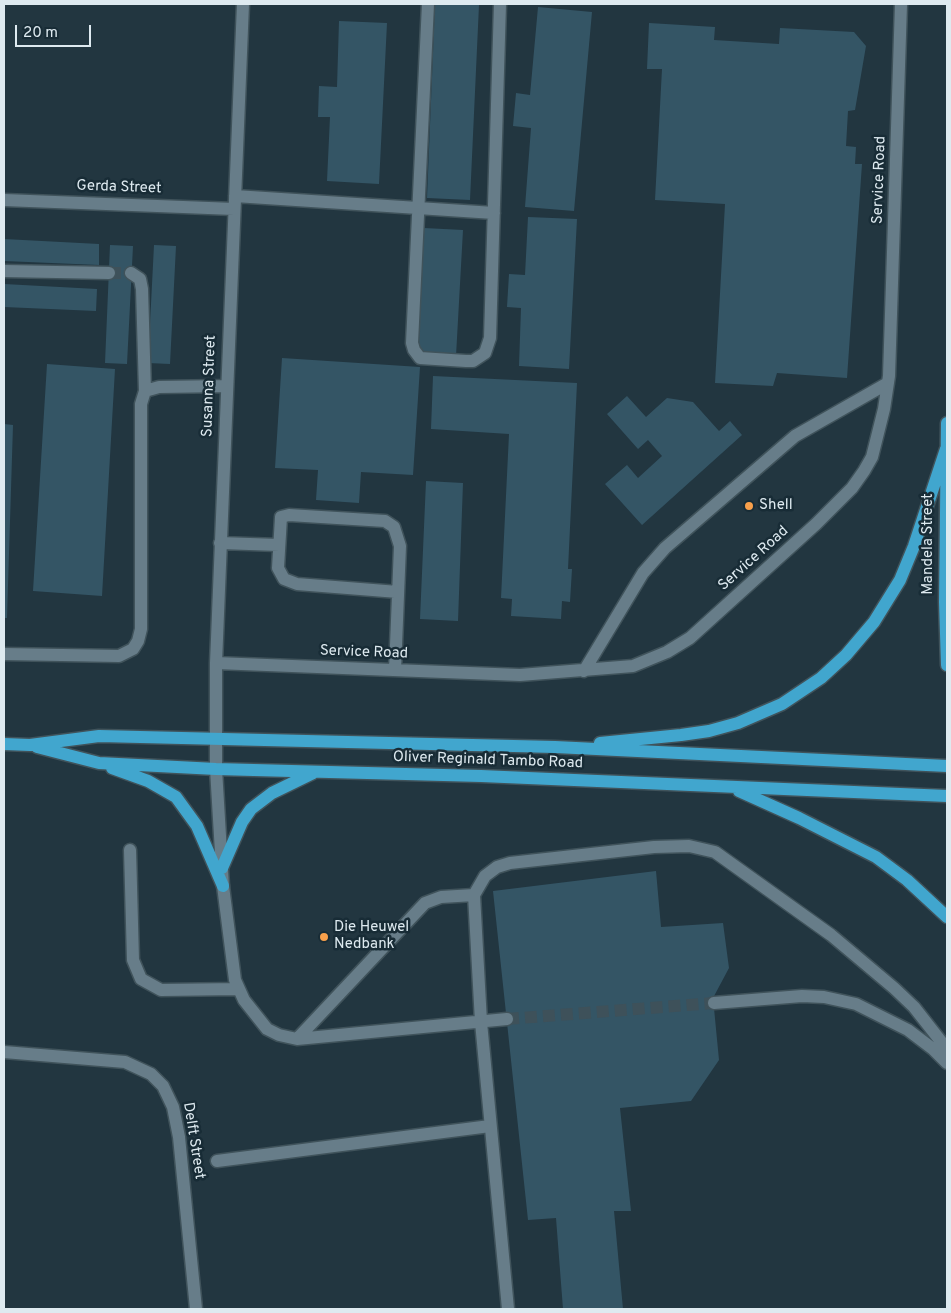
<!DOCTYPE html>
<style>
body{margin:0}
#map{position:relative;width:951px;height:1313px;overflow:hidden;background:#223640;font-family:Overpass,sans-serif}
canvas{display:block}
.frame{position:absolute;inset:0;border:5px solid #deeaf0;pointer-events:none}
.scale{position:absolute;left:15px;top:25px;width:76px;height:22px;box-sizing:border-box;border:2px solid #deeaf0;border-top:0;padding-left:6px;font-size:15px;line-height:18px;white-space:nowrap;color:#deeaf0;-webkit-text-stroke:4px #182c36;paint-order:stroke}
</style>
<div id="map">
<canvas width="951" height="1313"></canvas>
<div class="frame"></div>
<div class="scale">20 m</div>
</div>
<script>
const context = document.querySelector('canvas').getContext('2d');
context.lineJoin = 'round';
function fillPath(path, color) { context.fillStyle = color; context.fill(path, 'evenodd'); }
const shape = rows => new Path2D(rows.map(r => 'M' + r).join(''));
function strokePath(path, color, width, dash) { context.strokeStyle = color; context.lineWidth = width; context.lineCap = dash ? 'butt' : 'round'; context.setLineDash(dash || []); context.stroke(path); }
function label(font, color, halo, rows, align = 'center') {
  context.font = font + ' Overpass,sans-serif'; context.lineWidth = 5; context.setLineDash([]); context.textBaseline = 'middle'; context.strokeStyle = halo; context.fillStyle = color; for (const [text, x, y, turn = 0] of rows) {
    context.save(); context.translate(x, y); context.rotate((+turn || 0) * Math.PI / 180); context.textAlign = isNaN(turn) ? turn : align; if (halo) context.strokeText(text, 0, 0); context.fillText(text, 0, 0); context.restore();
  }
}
fillPath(shape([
 [435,4,479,5,470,200,427,198],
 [538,7,592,12,574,211,525,207,531,128,513,126,516,93,530,95],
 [339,21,387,23,379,184,327,181,330,117,318,117,319,86,337,87],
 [649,23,715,27,714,40,779,44,780,28,854,32,866,46,855,110,848,111,846,146,856,147,855,164,862,164,847,378,777,373,773,386,715,383,725,204,655,200,662,69,647,69],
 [528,217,577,219,569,369,519,366,521,308,507,307,509,274,525,275],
 [424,228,463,230,456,356,418,354],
 [4,239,99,244,99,265,4,261],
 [110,245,133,246,127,364,105,363],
 [154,245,176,246,170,364,148,363],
 [4,284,97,289,96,311,4,307],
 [282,358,420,367,413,475,361,472,359,503,316,500,318,470,275,468],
 [47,364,115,369,102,596,33,591],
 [433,376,577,383,568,569,572,569,570,602,562,601,561,619,511,616,512,599,501,598,509,434,431,429],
 [627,396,646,417,667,398,693,402,719,431,730,421,742,435,642,525,605,484,627,465,638,478,662,456,648,440,638,449,607,414],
 [4,424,13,425,7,618,4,618],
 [426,481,463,483,458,621,420,619],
 [656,871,661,927,723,923,729,968,713,998,719,1060,691,1101,620,1108,631,1211,614,1211,623,1309,563,1309,556,1218,528,1220,493,891]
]), '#345565');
strokePath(shape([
 [109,273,131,273],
 [507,1019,714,1003]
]), '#3e515a', 12, [12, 6]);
const minor = shape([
 [243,4,216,663,216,769,223,886,235,980,244,1000,267,1029,279,1035,297,1039,507,1019],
 [428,4,412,343,414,350,420,358,466,361,473,361,485,353,490,338,500,4],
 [235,196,494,213],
 [4,200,234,209],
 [4,271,109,273],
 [145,391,159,387,226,386],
 [220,543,279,545],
 [4,654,119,656,133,649,138,641,141,629,141,404,145,391,142,289,140,279,131,273],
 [216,663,520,675,633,666,667,652,690,638,816,524,852,488,864,471,872,457,884,409,889,376,901,4],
 [395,670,400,546,394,527,385,521,289,515,281,517,278,568,284,579,297,584,398,592],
 [584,671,643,573,665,548,795,436,888,383],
 [130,850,133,960,141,979,161,990,238,989],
 [714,1003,802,996,824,997,856,1004,908,1030,933,1049,947,1063],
 [297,1039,425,903,441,897,474,895],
 [4,1052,125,1062,151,1074,163,1086,173,1107,179,1137,196,1309],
 [217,1161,490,1126],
 [508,1309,481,1022,474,895,485,876,497,867,510,863,654,847,689,846,715,852,831,935,894,988,914,1007,947,1049]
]);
const major = shape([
 [947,423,945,602,947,665],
 [600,743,681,735,709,731,738,723,782,704,821,678,846,655,874,622,900,580,914,546,946,449],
 [4,744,30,745,99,736,555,747,947,766],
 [37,747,99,763,216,769,481,776,947,796],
 [112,768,148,781,176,797,197,826,223,886],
 [739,791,799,818,876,857,907,880,947,917],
 [222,868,242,822,251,809,272,793,313,773]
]);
strokePath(minor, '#40535b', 15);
strokePath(major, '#40535b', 15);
strokePath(minor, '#677d89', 12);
strokePath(major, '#41a6ce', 12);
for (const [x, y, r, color] of [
 [749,506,5,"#f8a04b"],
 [324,937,5,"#f8a04b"]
]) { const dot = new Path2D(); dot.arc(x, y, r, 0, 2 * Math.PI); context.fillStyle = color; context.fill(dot); strokePath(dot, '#182c36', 2); }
label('15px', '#deeaf0', '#182c36', [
 ["Service Road",880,180,-88],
 ["Gerda Street",119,188,2],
 ["Susanna Street",210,386,-88],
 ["Mandela Street",929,544,-90],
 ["Service Road",754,559,-42],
 ["Service Road",364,653,2],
 ["Oliver Reginald Tambo Road",488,761,2],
 ["Delft Street",193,1141,81]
]);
label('15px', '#deeaf0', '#182c36', [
 ["Shell",759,506],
 ["Die Heuwel",334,928],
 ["Nedbank",334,945]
], 'left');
</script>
